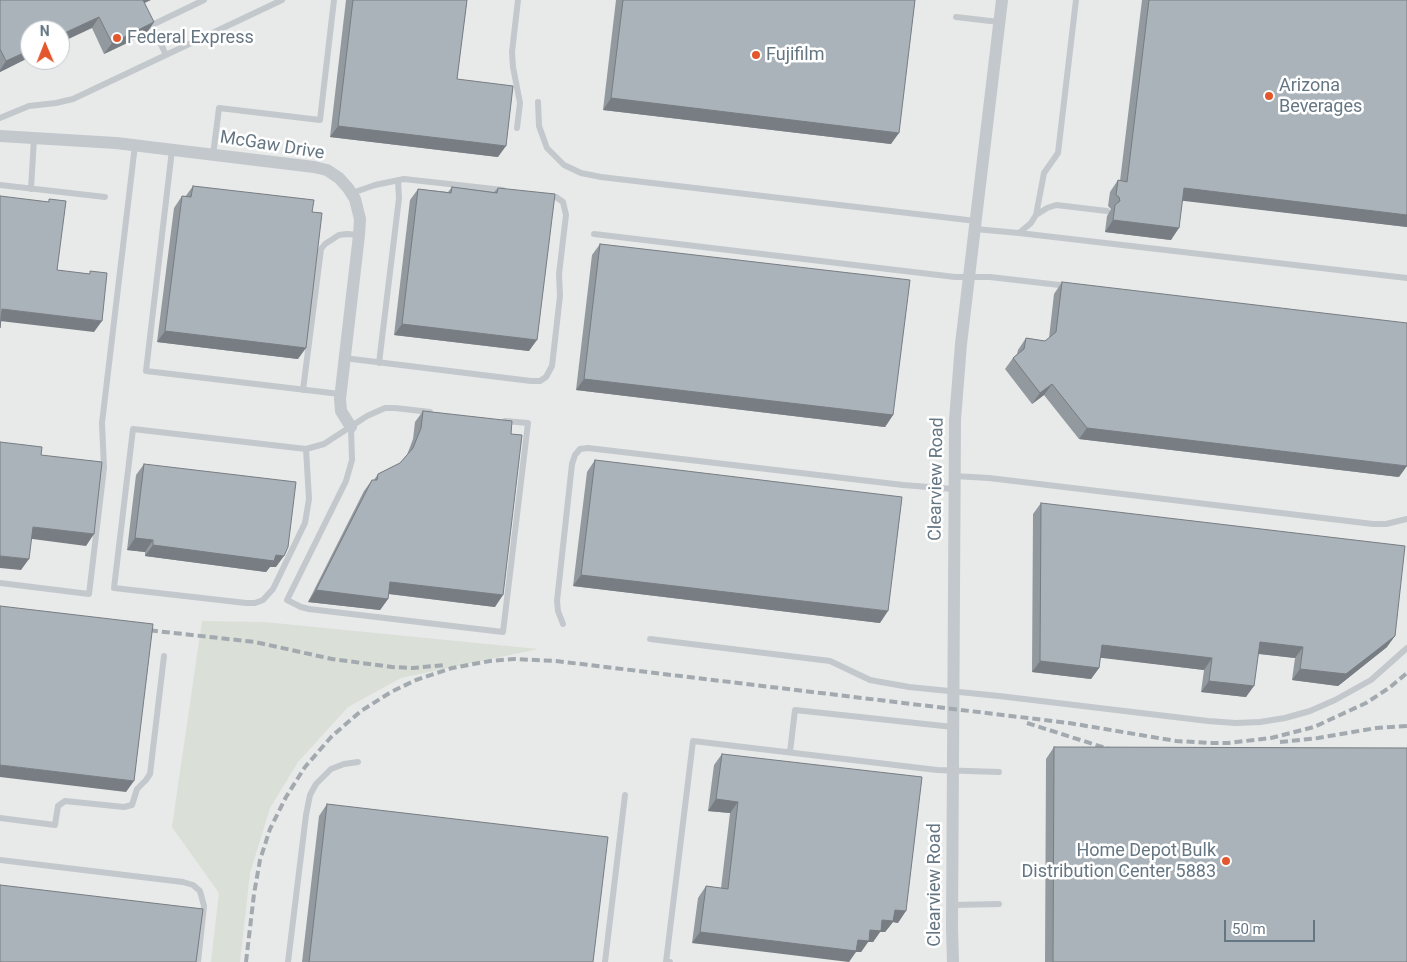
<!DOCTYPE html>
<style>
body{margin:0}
#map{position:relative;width:1407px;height:962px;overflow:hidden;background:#fafaf8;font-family:Roboto,sans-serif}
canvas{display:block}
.north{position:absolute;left:20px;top:20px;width:50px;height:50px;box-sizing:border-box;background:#fff;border:1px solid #c1c8cd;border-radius:50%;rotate:359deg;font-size:14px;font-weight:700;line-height:20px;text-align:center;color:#657683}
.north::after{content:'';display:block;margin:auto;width:18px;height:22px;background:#e4572e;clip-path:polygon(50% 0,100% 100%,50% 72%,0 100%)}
.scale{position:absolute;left:1224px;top:920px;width:91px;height:22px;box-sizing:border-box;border:2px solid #657683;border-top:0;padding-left:6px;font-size:15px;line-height:18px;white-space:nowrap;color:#657683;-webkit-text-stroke:4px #fff;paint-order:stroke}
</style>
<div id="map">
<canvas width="1407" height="962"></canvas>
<div class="north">N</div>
<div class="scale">50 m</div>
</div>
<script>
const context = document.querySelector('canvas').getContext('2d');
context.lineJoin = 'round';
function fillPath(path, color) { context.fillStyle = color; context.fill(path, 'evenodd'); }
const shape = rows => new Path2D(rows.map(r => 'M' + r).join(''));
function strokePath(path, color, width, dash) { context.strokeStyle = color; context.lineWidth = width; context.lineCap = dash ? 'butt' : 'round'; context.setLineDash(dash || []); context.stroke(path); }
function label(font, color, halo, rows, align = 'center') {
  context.font = font + ' Roboto,sans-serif'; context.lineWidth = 5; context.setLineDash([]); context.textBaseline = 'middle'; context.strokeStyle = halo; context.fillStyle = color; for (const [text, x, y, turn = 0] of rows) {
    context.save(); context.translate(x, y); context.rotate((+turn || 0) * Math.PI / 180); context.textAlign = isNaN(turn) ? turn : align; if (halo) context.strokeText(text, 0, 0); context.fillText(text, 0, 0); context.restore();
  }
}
fillPath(shape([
 [0,0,1407,0,1407,962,0,962],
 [30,30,60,30,60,60,30,60]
]), '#e8e9e9');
fillPath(shape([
 [202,621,264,622,538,649,401,678,348,707,298,762,270,808,250,873,240,962,211,962,219,893,172,827]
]), '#dadfd7');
strokePath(shape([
 [956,17,999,22],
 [166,55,152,25,204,0],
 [538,102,539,126,547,148,564,165,581,173,601,177,976,221],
 [0,118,29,106,56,103,73,99,282,0],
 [517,128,520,103,513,67,512,52,518,0],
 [172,150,146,371,340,394],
 [213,155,219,108,320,120,334,0],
 [0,185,105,197],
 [31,189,34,138],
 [352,193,375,185,404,179,503,190],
 [1036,215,1047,208,1056,205,1107,211],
 [975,229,1019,233,1031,223,1036,215,1044,173,1058,153,1076,0],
 [1019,233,1407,278],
 [594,234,955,277,990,277,1068,286],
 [344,358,531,381,540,381,546,377,552,366,560,296,559,274,566,215,563,202,556,197,548,196],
 [379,363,399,198,398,180],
 [303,390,321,249,325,244,339,235,347,234,359,235],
 [351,427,352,460,346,481,287,600,301,607,309,609,503,632,528,423,505,421],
 [306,449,309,499,305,523,273,589,263,600,255,603,246,603,114,588,133,429,306,449,324,444,367,416,385,408,395,408,430,412],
 [954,476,989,478,1373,524,1386,524,1407,519],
 [0,583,89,594,104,468,102,423,135,145],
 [563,624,558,611,557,601,572,464,575,455,580,449,588,448,903,485,953,489],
 [650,639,830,661,870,680,909,687,999,696,1208,721,1236,723,1260,722,1285,718,1310,711,1335,700,1371,680,1407,648],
 [790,752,795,710,953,727],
 [0,818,55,825,58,806,65,801,124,807,132,805,137,789,146,780,150,774,164,656],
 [0,860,183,882,193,885,200,891,204,906,198,962],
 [952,905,999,904],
 [288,962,306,815,310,795,316,784,331,769,344,764,358,762],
 [605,962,625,795],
 [670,962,666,962,693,741,937,770,999,772]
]), '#c3c8cc', 6);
strokePath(shape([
 [0,136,116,143,314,167,327,170,339,178,348,188,355,199,360,219,359,235,340,399,341,411,351,427],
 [953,962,952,928,955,420,961,344,1002,0]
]), '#c3c8cc', 12);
strokePath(shape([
 [138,629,255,642,332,659,392,667,413,668,445,665],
 [1027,723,1115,751],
 [1280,742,1318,738,1376,728,1407,726],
 [246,962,254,894,260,860,270,829,286,797,305,767,332,736,361,711,391,692,416,680,452,668,490,661,514,659,556,661,1069,723,1176,741,1210,743,1228,743,1271,738,1314,727,1366,703,1389,688,1407,673]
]), '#a2aab0', 4, [8, 4]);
fillPath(shape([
 [0,0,154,22,146,34,104,54,92,28,30,30,30,57,0,72],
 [346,0,467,0,457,79,498,157,330,137],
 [616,0,915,0,891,144,603,110],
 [1142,0,1407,0,1407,227,1183,200,1171,240,1105,232,1107,216,1111,209,1108,206,1110,192,1118,180,1120,181],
 [193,186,298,359,157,342,174,208,182,196,185,197],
 [452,187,494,192,498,188,529,351,394,335,410,200,418,189,448,192],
 [600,244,893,415,885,427,576,390,592,255],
 [1062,282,1399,477,1079,439,1044,395,1032,404,1005,369,1013,358,1017,354,1018,350,1026,338,1045,341,1049,338,1054,294],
 [423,411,495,607,388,594,388,599,380,610,308,602,364,491,372,480,374,480,378,474,400,463,407,455,413,439,415,422],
 [595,460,880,623,573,586,587,472],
 [144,464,276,567,270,567,266,572,145,556,145,552,127,550,136,475],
 [1041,503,1387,647,1338,686,1292,680,1295,658,1258,654,1246,697,1201,692,1204,670,1100,657,1099,668,1091,679,1032,672,1033,514],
 [1054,747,1407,962,1045,962,1046,759],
 [722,754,898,923,893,922,885,932,880,932,873,942,868,942,861,952,692,943,698,898,706,886,721,888,730,813,708,811,714,765],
 [327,804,593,962,302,962,319,816]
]), '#929a9f');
fillPath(shape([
 [140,0,151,0,134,8],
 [99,17,92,28,60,43,60,35],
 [154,22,146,34,104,54,112,43],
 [30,50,30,57,0,72,0,70,6,61],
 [611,98,899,133,891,144,603,110],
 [338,126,506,146,498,157,330,137],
 [1184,188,1407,215,1407,227,1176,200],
 [1113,220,1179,228,1171,240,1105,232],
 [2,309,102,321,94,332,0,321],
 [402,324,537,340,529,351,394,335],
 [165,331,306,348,298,359,157,342],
 [584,379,893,415,885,427,576,390],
 [1052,384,1044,395,1032,404,1040,393],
 [1087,428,1407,466,1399,477,1079,439],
 [33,527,94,534,86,546,25,538],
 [135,538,153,540,145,552,127,550],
 [153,545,276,555,284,556,276,567,270,567,266,572,145,556],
 [0,556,29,559,21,570,0,568],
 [581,575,888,611,880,623,573,586],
 [390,582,503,595,495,607,382,593],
 [316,590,388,599,380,610,308,602],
 [1395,636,1387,647,1338,686,1292,680,1300,669],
 [1260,642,1303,647,1295,658,1252,653],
 [1102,645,1212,658,1204,670,1094,657],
 [1040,661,1099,668,1091,679,1032,672],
 [1209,681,1254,686,1246,697,1201,692],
 [0,765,134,781,126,792,0,777],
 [716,799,738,802,730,813,708,811],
 [895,910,906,911,898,923,893,922,885,932,880,932,873,942,868,942,861,952,856,952,849,962,692,943,700,932,858,940]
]), '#777d82');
const building = shape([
 [0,0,143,0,154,22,112,43,99,17,60,35,60,30,30,30,30,50,6,61,0,49,0,0],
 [353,0,467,0,457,79,513,86,506,146,338,126,353,0],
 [623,0,915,0,899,133,611,98,623,0],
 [1149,0,1407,0,1407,215,1184,188,1179,228,1113,220,1115,205,1120,201,1119,197,1116,195,1118,180,1127,182,1149,0],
 [193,186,314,200,312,212,322,213,306,348,165,331,182,196,191,197,193,186],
 [452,187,497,193,498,188,555,194,537,340,402,324,418,189,451,193,452,187],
 [0,196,49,202,49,199,66,201,57,270,90,274,90,271,107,273,102,321,2,309,0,328,0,196],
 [600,244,910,280,893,415,584,379,600,244],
 [1062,282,1407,323,1407,466,1087,428,1052,384,1040,393,1013,358,1024,349,1026,338,1045,341,1056,332,1062,282],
 [423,411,512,421,511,434,522,435,503,595,390,582,388,599,316,590,372,480,377,480,378,474,400,463,413,448,421,428,423,411],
 [0,442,42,447,41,455,102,462,94,534,33,527,29,559,0,556,0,442],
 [595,460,902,497,888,611,581,575,595,460],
 [144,464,296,482,288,547,284,556,276,555,274,561,153,545,153,540,135,538,144,464],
 [1041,503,1405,546,1395,636,1346,674,1300,669,1303,647,1260,642,1254,686,1209,681,1212,658,1102,645,1099,668,1040,661,1041,503],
 [0,606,153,624,134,781,0,765,0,606],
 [1054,747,1407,748,1407,962,1053,962,1054,747],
 [722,754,922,777,906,911,895,910,893,921,882,920,881,931,870,930,869,941,858,940,856,951,700,932,706,886,728,889,738,802,716,799,722,754],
 [327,804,608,837,593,962,309,962,327,804],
 [0,885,203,909,196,962,0,962,0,885]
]);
fillPath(building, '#aab3b9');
strokePath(building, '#777d82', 1);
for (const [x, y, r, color] of [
 [117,38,5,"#e4572e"],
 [756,55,5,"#e4572e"],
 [1269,96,5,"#e4572e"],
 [1226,861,5,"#e4572e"]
]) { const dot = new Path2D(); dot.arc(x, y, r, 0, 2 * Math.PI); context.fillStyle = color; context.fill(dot); strokePath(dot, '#fff', 2); }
label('18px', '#657683', '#fff', [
 ["Federal Express",127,38],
 ["Fujifilm",766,55],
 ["Arizona",1279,86],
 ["Beverages",1279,107],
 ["Home Depot Bulk",1216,851,"right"],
 ["Distribution Center 5883",1216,872,"right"]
], 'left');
label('18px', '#657683', '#fff', [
 ["McGaw Drive",272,146,9],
 ["Clearview Road",937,479,-89],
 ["Clearview Road",935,885,-90]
]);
</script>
